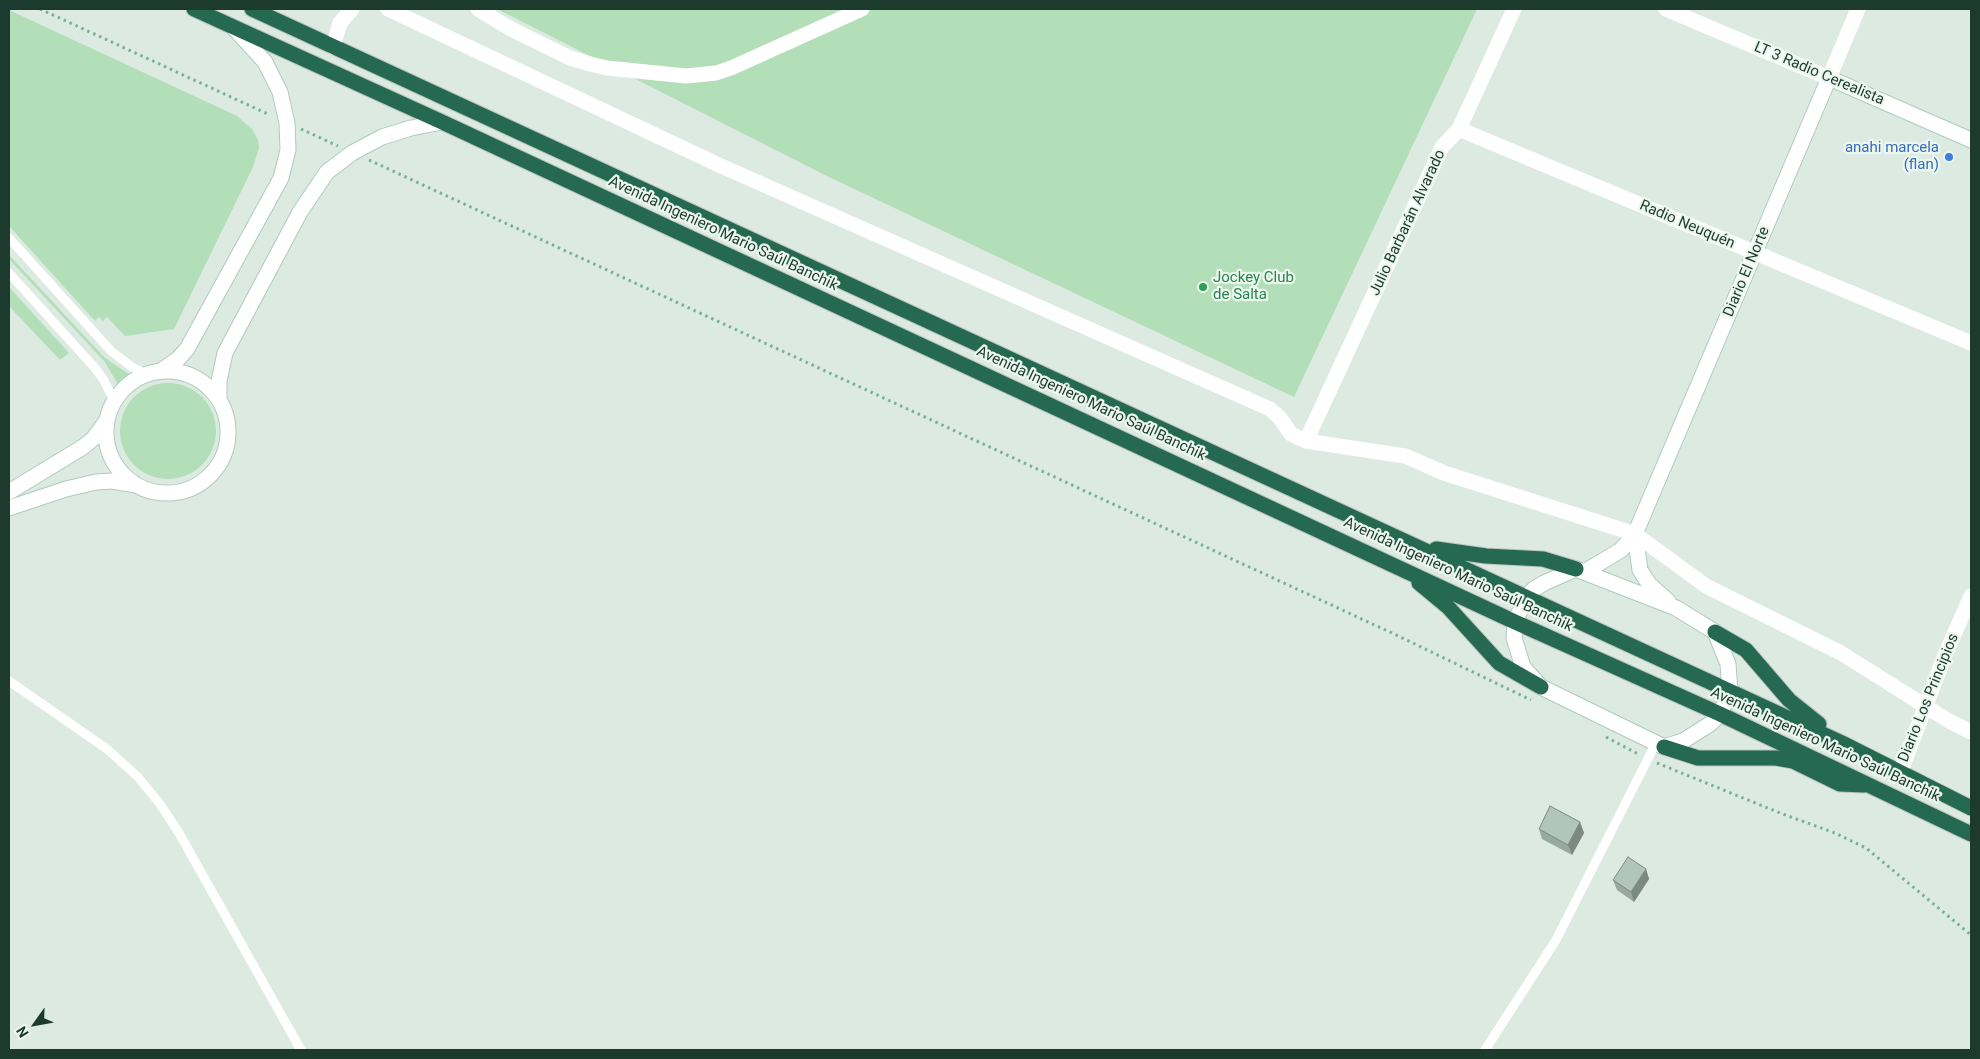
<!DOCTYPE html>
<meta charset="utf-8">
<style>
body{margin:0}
#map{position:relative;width:1980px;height:1059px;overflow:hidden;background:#dceae2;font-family:Roboto,sans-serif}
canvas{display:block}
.frame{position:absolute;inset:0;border:10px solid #1d3a2e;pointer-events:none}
.north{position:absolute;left:10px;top:999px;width:50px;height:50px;-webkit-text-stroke:4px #ecf7f0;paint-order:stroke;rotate:238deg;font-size:14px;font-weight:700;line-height:20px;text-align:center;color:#1d3a2e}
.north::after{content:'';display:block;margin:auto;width:18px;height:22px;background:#1d3a2e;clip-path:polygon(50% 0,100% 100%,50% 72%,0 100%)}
</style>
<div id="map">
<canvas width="1980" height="1059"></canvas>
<div class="frame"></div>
<div class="north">N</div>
</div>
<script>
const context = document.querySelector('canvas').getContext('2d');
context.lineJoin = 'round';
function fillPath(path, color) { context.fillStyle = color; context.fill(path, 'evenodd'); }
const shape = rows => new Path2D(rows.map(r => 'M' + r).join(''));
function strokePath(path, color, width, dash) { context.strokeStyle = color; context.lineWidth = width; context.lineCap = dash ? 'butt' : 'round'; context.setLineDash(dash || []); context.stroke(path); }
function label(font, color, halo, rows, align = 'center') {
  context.font = font + ' Roboto,sans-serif'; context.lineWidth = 4.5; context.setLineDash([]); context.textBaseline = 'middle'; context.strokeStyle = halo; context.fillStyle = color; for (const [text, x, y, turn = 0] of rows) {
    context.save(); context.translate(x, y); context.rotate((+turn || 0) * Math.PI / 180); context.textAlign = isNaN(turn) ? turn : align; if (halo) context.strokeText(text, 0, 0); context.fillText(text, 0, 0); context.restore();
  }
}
fillPath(shape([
 [497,9,1477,9,1294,397,829,177],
 [9,10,237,116,252,129,258,140,259,148,253,167,174,329,125,336,107,317,103,321,99,317,95,321,9,226],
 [9,255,105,358,129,374,117,383,105,362,9,259],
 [9,287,69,353,60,360,9,306],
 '120 431a48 48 0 1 1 96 0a48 48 0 1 1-96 0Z'
]), '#b2deb8');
const secondary = shape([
 '106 432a61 61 0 1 1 122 0a61 61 0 1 1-122 0Z',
 [161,371,178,359,187,349,281,178,288,150,287,123,280,92,265,62,234,28],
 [219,399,219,381,225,353,300,212,327,172,352,153,382,137,411,128,442,122],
 [9,492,83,447,94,438,107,420],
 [9,508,66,489,96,482,112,481,136,485],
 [1635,534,1640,570,1649,584,1668,601],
 [1576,569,1676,608,1715,632,1728,664,1730,692,1720,714,1710,724,1683,741,1664,747,1541,687,1523,667,1514,638,1515,622,1526,597,1534,589,1544,583,1576,569],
 [1586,571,1621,550,1635,534,1829,78,1971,140]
]);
const highway = shape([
 [194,9,442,122,1515,622,1720,714,1971,834],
 [252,9,1842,743,1971,808],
 [1436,549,1486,556,1543,559,1576,569],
 [1419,583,1448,607,1499,663,1541,687],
 [1715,632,1746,650,1789,700,1819,724],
 [1664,747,1698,758,1776,758,1793,761,1840,784,1864,785]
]);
strokePath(secondary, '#aecbbc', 17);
strokePath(highway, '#bbc4c0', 17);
strokePath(shape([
 [40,9,270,115],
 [301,129,338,146],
 [369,160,1392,633,1531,700],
 [1606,737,1638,754],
 [1657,763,1780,813,1835,833,1866,848,1971,935]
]), '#79b198', 3, [2.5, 4]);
strokePath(shape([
 [9,238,111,351,132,367,146,374],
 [9,273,95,368,103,379,114,400],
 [9,681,107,749,138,777,160,804,179,833,301,1050],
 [1485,1050,1556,940,1656,743]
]), '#fff', 9);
strokePath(shape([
 [388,9,721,166,1270,409,1280,418,1291,434,1306,441,1405,456,1444,473,1635,534,1706,586,1841,653,1949,721,1971,732],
 [478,9,511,29,570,58,590,64,607,68,686,76,716,73,731,68,862,9],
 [1666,9,1829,78,1858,9],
 [333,47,340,23,352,9],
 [1459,129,1971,343],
 [1306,441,1442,147,1459,129,1514,9],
 [1900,773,1945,655,1971,596]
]), '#fff', 15);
strokePath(secondary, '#fff', 15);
strokePath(highway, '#266952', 15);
fillPath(shape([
 [1580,822,1584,833,1572,855,1542,839,1539,829],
 [1646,869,1649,879,1634,902,1617,890,1613,880]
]), '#98a9a0');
fillPath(shape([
 [1580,822,1584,833,1572,855,1568,845],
 [1646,869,1649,879,1634,902,1631,892]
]), '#7c8a82');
const building = shape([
 [1550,806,1580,822,1568,845,1539,829,1550,806],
 [1628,857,1646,869,1631,892,1613,880,1628,857]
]);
fillPath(building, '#b1c5ba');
strokePath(building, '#7c8a82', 1);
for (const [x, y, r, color] of [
 [1949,157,5,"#3f7fe0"],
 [1203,287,5,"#2e9e5b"]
]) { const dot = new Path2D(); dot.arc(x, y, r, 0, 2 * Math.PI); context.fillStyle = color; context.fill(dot); strokePath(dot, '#ecf7f0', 2); }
label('15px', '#1d3a2e', '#ecf7f0', [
 ["LT 3 Radio Cerealista",1819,74,23],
 ["Julio Barbarán Alvarado",1408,223,-65],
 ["Radio Neuquén",1687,225,23],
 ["Avenida Ingeniero Mario Saúl Banchik",723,234,25],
 ["Diario El Norte",1747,272,-67],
 ["Avenida Ingeniero Mario Saúl Banchik",1091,404,25],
 ["Avenida Ingeniero Mario Saúl Banchik",1458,575,25],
 ["Diario Los Principios",1929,698,-68],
 ["Avenida Ingeniero Mario Saúl Banchik",1825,745,25]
]);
label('15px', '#366cbe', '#ecf7f0', [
 ["anahi marcela",1939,148],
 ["(flan)",1939,165]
], 'right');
label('15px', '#27864d', '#ecf7f0', [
 ["Jockey Club",1213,278],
 ["de Salta",1213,295]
], 'left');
</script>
